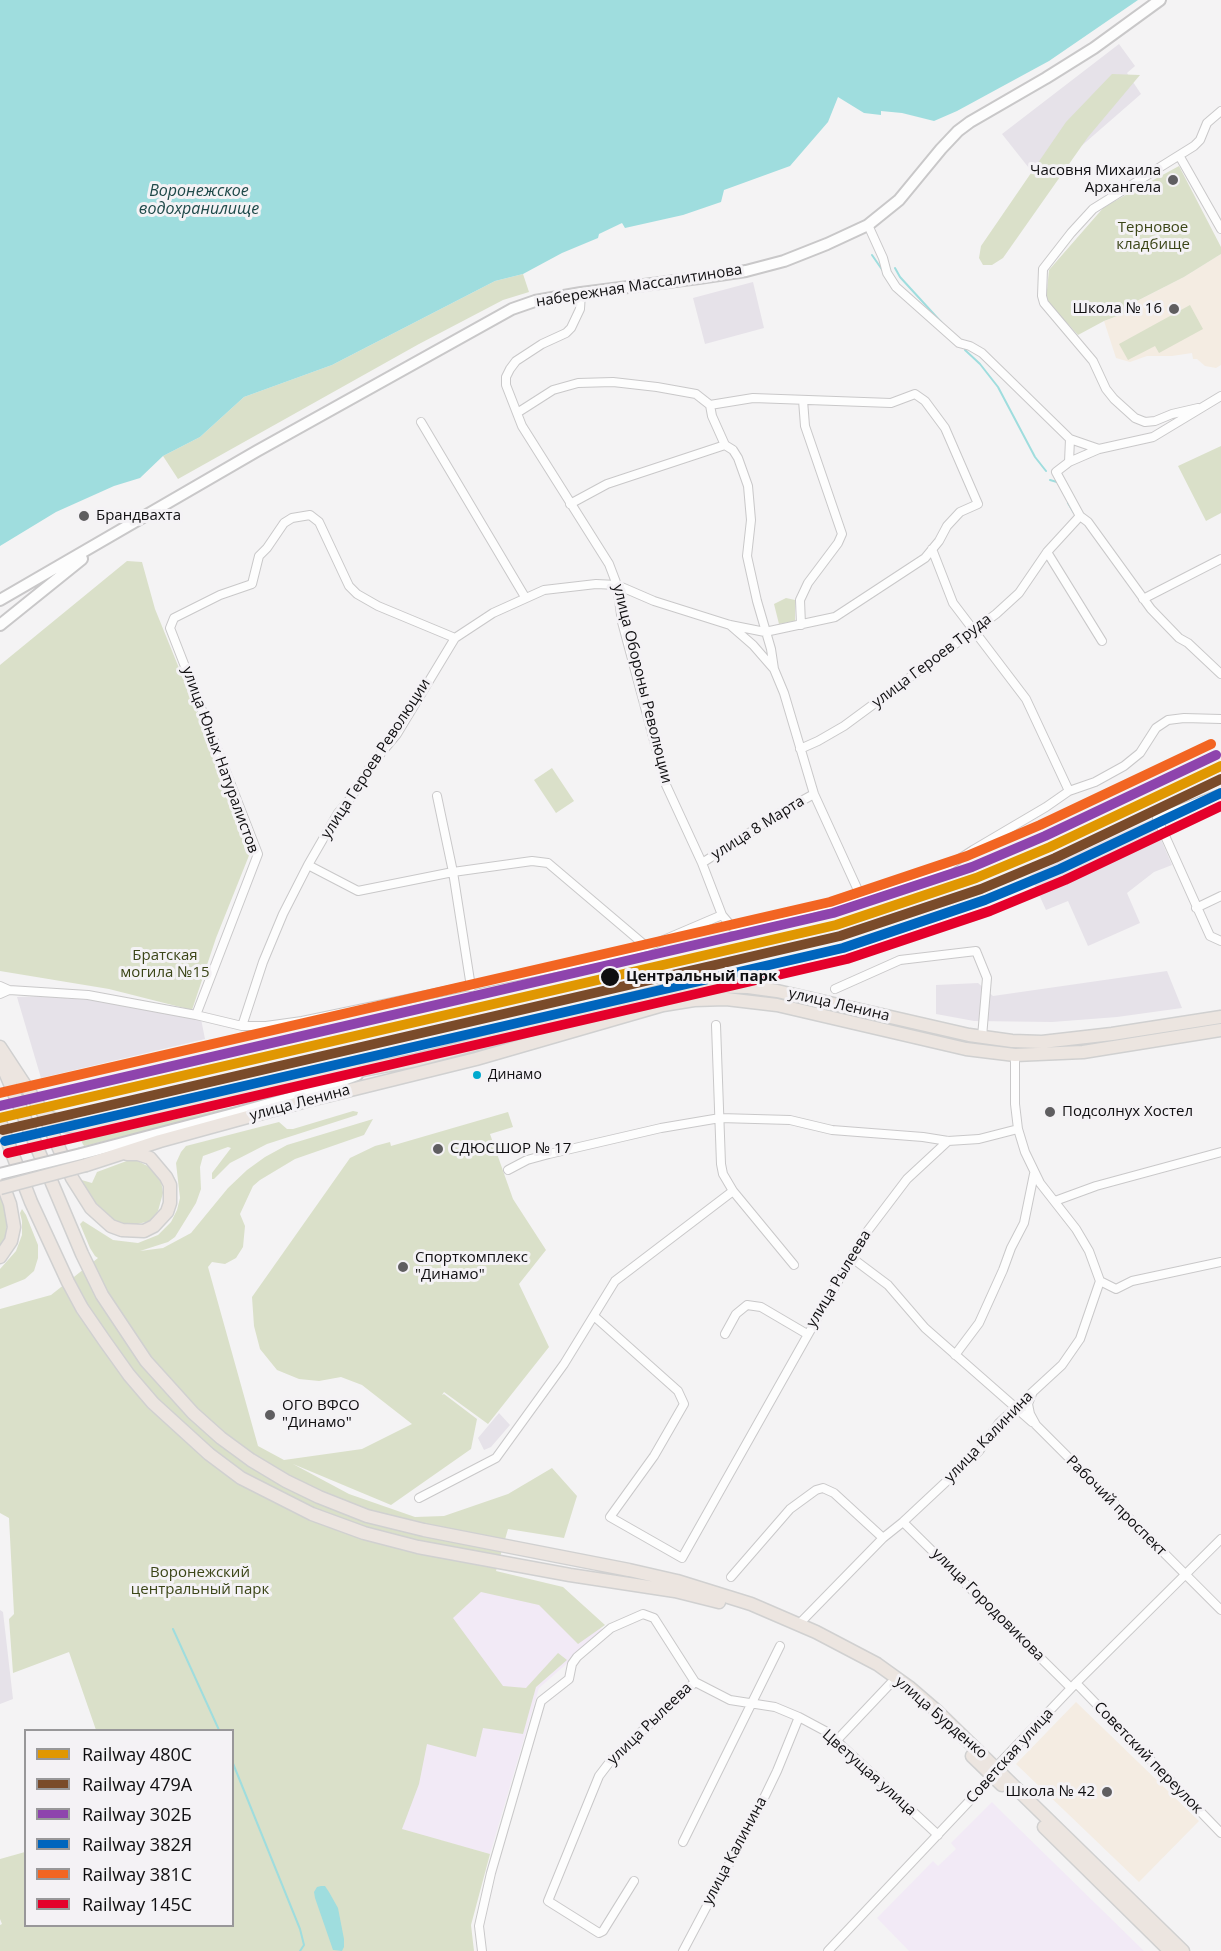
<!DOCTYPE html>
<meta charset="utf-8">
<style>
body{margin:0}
#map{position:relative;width:1221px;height:1951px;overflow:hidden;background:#f4f3f4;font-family:"Open Sans",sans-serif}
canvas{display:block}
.legend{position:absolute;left:24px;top:1729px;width:210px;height:198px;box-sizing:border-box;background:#f4f2f5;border:2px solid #989799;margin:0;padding:8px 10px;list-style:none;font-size:18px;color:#0f0e10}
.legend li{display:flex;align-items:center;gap:12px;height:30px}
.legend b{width:30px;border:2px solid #989799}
</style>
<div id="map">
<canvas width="1221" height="1951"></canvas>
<ul class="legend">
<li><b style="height:8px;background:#e09702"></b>Railway 480С</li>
<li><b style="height:8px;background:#7a4b2a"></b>Railway 479А</li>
<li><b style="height:8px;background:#8e44ad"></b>Railway 302Б</li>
<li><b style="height:8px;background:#0065bd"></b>Railway 382Я</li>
<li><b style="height:8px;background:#f26522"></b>Railway 381С</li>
<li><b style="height:8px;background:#e4002b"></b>Railway 145С</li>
</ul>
</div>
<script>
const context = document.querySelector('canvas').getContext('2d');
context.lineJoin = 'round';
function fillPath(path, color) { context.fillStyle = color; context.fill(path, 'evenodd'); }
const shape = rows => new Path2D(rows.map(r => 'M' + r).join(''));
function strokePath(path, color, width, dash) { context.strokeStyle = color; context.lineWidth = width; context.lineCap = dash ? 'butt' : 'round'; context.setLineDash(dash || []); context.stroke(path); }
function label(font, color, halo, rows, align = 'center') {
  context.font = font + ' "Open Sans",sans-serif'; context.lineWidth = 6; context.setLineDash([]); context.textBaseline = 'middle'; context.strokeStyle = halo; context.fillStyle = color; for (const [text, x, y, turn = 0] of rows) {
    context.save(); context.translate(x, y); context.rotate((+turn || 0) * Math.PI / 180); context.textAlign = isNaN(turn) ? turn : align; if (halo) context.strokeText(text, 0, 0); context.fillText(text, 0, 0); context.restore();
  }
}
fillPath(shape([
 [1119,44,1135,66,1127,73,1141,94,1040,182,1002,134],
 [753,282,764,328,705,344,693,298],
 [1152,819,1172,865,1154,872,1127,893,1140,923,1088,946,1068,901,1046,910,1030,875],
 [1167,971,1182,1008,1117,1017,1052,1022,974,1021,936,1014,936,985,978,983,993,996],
 [41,996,112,1002,201,1019,205,1039,41,1078,17,997],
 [499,1413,510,1425,491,1447,484,1450,478,1438],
 [0,1610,3,1612,13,1699,0,1704]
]), '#e6e2e9');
fillPath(shape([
 [1221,254,1221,365,1216,368,1205,366,1197,359,1193,359,1192,353,1172,356,1147,356,1130,362,1116,358,1104,321,1125,313,1129,305,1184,277],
 [1076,1702,1199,1821,1139,1882,1016,1764]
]), '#f4ece2');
fillPath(shape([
 [494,1578,565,1595,604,1631,539,1688,490,1854,402,1830,448,1622],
 [992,1802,1006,1816,1144,1951,909,1951,877,1918,933,1861,938,1866,956,1849,951,1843]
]), '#f2eaf6');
fillPath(shape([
 [1112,74,1140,75,1088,137,1003,258,992,265,983,265,979,258,981,246,1066,122],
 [1179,166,1221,247,1221,254,1184,277,1129,305,1125,313,1104,321,1078,335,1046,300,1049,270,1104,207],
 [523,274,529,292,503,300,419,344,178,479,163,456,200,437,244,397,332,365,495,281],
 [1190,305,1203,329,1159,353,1155,346,1128,360,1119,344],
 [1221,446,1221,513,1206,521,1178,466],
 [127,561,142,562,155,609,252,848,216,938,192,1010,109,989,0,971,0,665],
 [786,598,795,600,795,621,779,624,774,604],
 [552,768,574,801,556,813,534,780],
 [269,1099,89,1145,84,1146,80,1139,81,1136,93,1137],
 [353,1111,358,1112,357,1115,267,1144,230,1163,214,1179,212,1179,212,1173,231,1148,228,1147,203,1156,200,1167,201,1189,196,1203,175,1237,168,1242,140,1251,163,1248,191,1233,228,1188,247,1170,265,1157,287,1145,373,1119,364,1135,295,1159,260,1180,253,1186,240,1214,245,1226,243,1247,236,1258,225,1264,212,1262,208,1267,258,1446,284,1460,362,1449,412,1424,362,1385,341,1377,319,1381,299,1379,277,1370,260,1349,254,1326,252,1297,350,1158,375,1146,390,1142,391,1146,508,1112,513,1127,490,1134,513,1199,546,1250,519,1284,549,1347,488,1424,444,1392,442,1395,444,1394,477,1419,471,1449,391,1505,293,1464,349,1494,415,1517,444,1516,508,1494,552,1468,577,1496,564,1538,508,1529,496,1571,563,1587,605,1625,578,1644,539,1605,481,1592,453,1618,503,1686,526,1688,558,1653,567,1660,536,1687,523,1734,483,1728,476,1757,427,1744,419,1784,402,1829,490,1854,471,1925,474,1951,0,1951,0,1925,2,1924,0,1919,0,1859,25,1852,26,1926,232,1926,232,1730,96,1730,69,1652,13,1673,9,1619,14,1614,9,1518,0,1513,0,1309,51,1295,98,1258,95,1256,90,1248,80,1224,83,1221,113,1240,138,1243,158,1235,171,1222,177,1210,180,1198,176,1163,181,1152,186,1146,279,1122,287,1129,293,1129],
 [132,1159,136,1160,151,1168,161,1180,163,1193,158,1211,150,1221,129,1226,116,1222,101,1212,78,1179,92,1183,97,1172],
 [3,1196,8,1220,5,1237,0,1247,0,1197],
 [22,1209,26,1215,38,1245,38,1258,34,1271,25,1279,0,1289,0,1269,16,1251,22,1235,22,1221,20,1213]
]), '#dae0c9');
fillPath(shape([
 [0,0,1138,0,1049,61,957,111,934,121,902,113,881,111,881,115,864,113,838,97,828,122,790,166,724,190,721,202,683,215,625,228,622,223,599,234,598,238,562,253,523,274,495,281,332,365,244,397,200,437,163,456,140,478,114,486,56,512,0,546],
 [321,1886,325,1886,329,1892,338,1908,344,1939,344,1947,342,1951,333,1950,315,1898,314,1892,317,1887]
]), '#9fddde');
strokePath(shape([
 [872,255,883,271],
 [895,268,900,277,942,323],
 [965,350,980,364,998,387,1035,457,1046,471],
 [1050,480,1057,482],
 [1068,503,1074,513],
 [173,1629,219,1730],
 [232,1761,300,1929,304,1945,300,1951]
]), '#9fddde', 2);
const minor = shape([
 [1180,157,1221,229],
 [868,225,883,258,887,273,896,287,959,343,970,346,982,353,1070,439,1069,462],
 [581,293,580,309,571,328,566,333,542,344,516,361,510,369,506,377,506,385,522,426,609,564,617,585,622,622,666,785,702,863,722,915,732,927,745,928,823,906,862,899,936,874,973,850,1046,807,1069,791,1095,782,1124,766,1140,753,1156,728,1168,720,1184,718,1221,719],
 [1221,396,1153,437,1099,449,1069,462,1056,472,1080,516,1088,522,1151,609,1179,638,1188,643,1221,674],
 [710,405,712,416,725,445,733,450,738,458,748,486,751,520,747,556,757,601,771,649,774,669,784,693,814,794,862,899],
 [1198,408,1172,414,1155,421,1145,422,1135,418,1114,399,1106,389,1093,361,1044,303,1042,296,1043,269,1071,233,1093,209,1194,146,1200,140,1207,123,1221,111],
 [421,422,525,597],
 [1070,439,1099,449],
 [570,504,607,484,725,445],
 [932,549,953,603,1026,699,1069,791],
 [1047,552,1102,641],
 [1143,599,1221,559],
 [730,625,753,645,773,668],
 [801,625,800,600,808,583,838,543,842,534,805,426,803,400],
 [800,749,818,741,844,726,996,614,1019,593,1047,552,1080,516],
 [1221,793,1157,818,1210,936,1221,941],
 [437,796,453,872,471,987],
 [702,863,785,810,814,794],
 [308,865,358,891,453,872,532,861,548,863,647,947],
 [1196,908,1221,896],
 [0,986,9,990,0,994],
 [835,989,900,960,976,951,987,978,982,1037],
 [9,990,88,995,196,1015,242,1026,266,1026,302,1021,622,954,647,947,722,915],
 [196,1015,258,854,170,628,174,618,220,595,252,584,259,556,267,548,284,523,292,518,310,515,319,522,349,586,357,594,378,606,455,638],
 [716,1025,721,1164,723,1174,733,1191,794,1265],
 [242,1026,263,962,283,914,308,865,338,813,350,799,372,764,397,734,455,638,493,613,544,590,596,584,617,585,654,601,730,625,765,632,835,617,925,558,939,541,947,526,960,512,978,504,945,428,925,401,915,394,891,403,753,398,710,405,696,394,657,387,613,382,578,383,553,390,517,413],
 [1015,1055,1015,1104,1018,1129,1025,1152,1040,1183,1076,1229,1089,1251,1100,1281,1116,1289,1132,1281,1221,1262],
 [508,1170,527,1160,549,1154,661,1128,720,1118,790,1120,832,1130,923,1137,948,1141,979,1139,1018,1129],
 [1055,1201,1096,1186,1221,1152],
 [852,1258,888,1285,925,1328,1032,1422],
 [594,1316,678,1391,684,1404,654,1456,610,1517,682,1558,863,1237,907,1179,948,1141],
 [725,1334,736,1314,747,1305,761,1307,807,1334],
 [955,1355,979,1323,1003,1270,1011,1248,1024,1223,1034,1174],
 [1032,1394,1028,1404,1030,1414,1036,1425,1221,1610],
 [419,1498,496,1458,564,1364,615,1281,733,1191],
 [903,1522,1071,1688],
 [731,1577,790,1509,816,1490,823,1488,834,1493,883,1538],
 [799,1624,883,1538,903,1522,979,1451,999,1423,1062,1365,1080,1339,1100,1281],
 [695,1682,730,1700,775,1707,799,1717,827,1732,938,1835],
 [1076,1683,1221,1833],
 [837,1740,890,1684],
 [683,1842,780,1646],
 [634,1881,603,1931,599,1933,548,1901,599,1776,612,1759,695,1682],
 [482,1951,479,1926,491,1873,541,1701,569,1679,572,1664,577,1657,611,1628,643,1614,654,1618,695,1682],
 [683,1951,763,1800,777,1771,799,1717],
 [828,1951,993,1776,996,1767,1076,1683,1221,1539]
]);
const secondary = shape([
 [0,600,257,451,512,309,535,301,581,293,699,278,746,271,784,261,827,244,868,225,899,200,941,149,958,131,970,122,1046,78,1094,48,1160,0],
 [0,625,82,559],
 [81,1154,233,1114,307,1093,357,1075]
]);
const primary = shape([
 [0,1047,44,1114,72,1178,91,1208,111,1226,122,1230,144,1231,154,1226,167,1212,170,1203,170,1185,166,1177,150,1158,138,1154,127,1154],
 [0,1060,82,1254,102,1295,146,1361,193,1413,221,1438,251,1460,286,1481,319,1497,367,1516,424,1530,629,1570,677,1581,751,1604,816,1632,877,1664,909,1687,938,1712,1183,1951],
 [44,1114,65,1126,85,1127,231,1095,416,1060,504,1037,592,1009,659,992,692,986,748,987,777,991,969,1035,1012,1041,1042,1042,1112,1034,1221,1017],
 [0,1122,31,1202,68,1282,82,1308,104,1340,129,1375,153,1403,209,1454,241,1478,312,1514,364,1533,418,1547,570,1575,675,1591,719,1602],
 [86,1165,160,1141,306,1101,476,1059,663,1005,694,1000,726,999,777,1005,966,1049,1015,1055,1083,1052,1221,1030],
 [0,1257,11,1241,14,1227,10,1204,0,1177],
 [972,1756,1002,1785],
 [1044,1827,1170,1951]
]);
strokePath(minor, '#c9c8c9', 10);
strokePath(secondary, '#c9c8c9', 14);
strokePath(primary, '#d0d0d0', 15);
strokePath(minor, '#fdfdfd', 8);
strokePath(secondary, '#fdfdfd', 10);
strokePath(primary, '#ece5e0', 12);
const secondaryBridge = shape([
 [0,1174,81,1154]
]);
const primaryBridge = shape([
 [0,1188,86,1165]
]);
strokePath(secondaryBridge, '#c9c8c9', 14, []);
strokePath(primaryBridge, '#d0d0d0', 15, []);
strokePath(secondaryBridge, '#fdfdfd', 10);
strokePath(primaryBridge, '#ece5e0', 12);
strokePath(shape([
 [0,1118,836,925,976,878,1050,847,1221,766]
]), '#e09702', 10);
strokePath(shape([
 [3,1130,840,936,981,889,1055,858,1221,779]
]), '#7a4b2a', 10);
strokePath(shape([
 [0,1106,833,913,972,867,1045,836,1216,755]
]), '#8e44ad', 10);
strokePath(shape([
 [5,1141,843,948,985,900,1060,869,1221,793]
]), '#0065bd', 10);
strokePath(shape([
 [0,1093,830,902,967,856,1040,825,1211,744]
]), '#f26522', 10);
strokePath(shape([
 [8,1153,847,959,990,911,1065,880,1221,806]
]), '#e4002b', 10);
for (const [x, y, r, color] of [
 [1173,180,6,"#5f5e60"],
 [1174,309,6,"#5f5e60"],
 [84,516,6,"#5f5e60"],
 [610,977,10,"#0f0e10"],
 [477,1075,5,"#00a9ce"],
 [1050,1112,6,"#5f5e60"],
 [438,1149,6,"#5f5e60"],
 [403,1267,6,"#5f5e60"],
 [270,1415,6,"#5f5e60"],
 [1107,1792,6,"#5f5e60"]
]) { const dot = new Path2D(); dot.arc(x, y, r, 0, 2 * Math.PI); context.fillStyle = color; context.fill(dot); strokePath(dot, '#f4f2f5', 2); }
label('14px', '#0f0e10', '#f4f2f5', [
 ["Динамо",488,1075]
], 'left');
label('15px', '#0f0e10', '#f4f2f5', [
 ["Часовня Михаила",1161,171,"right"],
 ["Архангела",1161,188,"right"],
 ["Школа № 16",1162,309,"right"],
 ["Брандвахта",96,516],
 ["Подсолнух Хостел",1062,1112],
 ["СДЮСШОР № 17",450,1149],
 ["Спорткомплекс",415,1258],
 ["\"Динамо\"",415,1275],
 ["ОГО ВФСО",282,1406],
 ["\"Динамо\"",282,1423],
 ["Школа № 42",1095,1792,"right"]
], 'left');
label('15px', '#3b4517', '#f4f2f5', [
 ["Терновое",1153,228],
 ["кладбище",1153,245],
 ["Братская",165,956],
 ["могила №15",165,973],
 ["Воронежский",200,1573],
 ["центральный парк",200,1590]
]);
label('15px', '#0f0e10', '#f4f2f5', [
 ["набережная Массалитинова",639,286,-9],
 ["улица Героев Труда",932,661,-37],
 ["улица Обороны Революции",642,684,76],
 ["улица Героев Революции",376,759,-57],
 ["улица Юных Натуралистов",220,760,70],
 ["улица 8 Марта",758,828,-32],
 ["улица Ленина",839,1005,13],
 ["улица Ленина",300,1103,-15],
 ["улица Рылеева",839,1279,-59],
 ["улица Калинина",989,1437,-46],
 ["Рабочий проспект",1116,1506,45],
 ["улица Городовикова",988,1605,45],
 ["улица Бурденко",941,1718,41],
 ["улица Рылеева",650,1724,-44],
 ["Советская улица",1010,1756,-48],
 ["Советский переулок",1148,1758,46],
 ["Цветущая улица",869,1773,42],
 ["улица Калинина",735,1851,-62]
]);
label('bold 15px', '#0f0e10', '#f4f2f5', [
 ["Центральный парк",626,977]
], 'left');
label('italic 16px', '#1f4949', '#f4f2f5', [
 ["Воронежское",199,191],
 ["водохранилище",199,209]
]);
</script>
